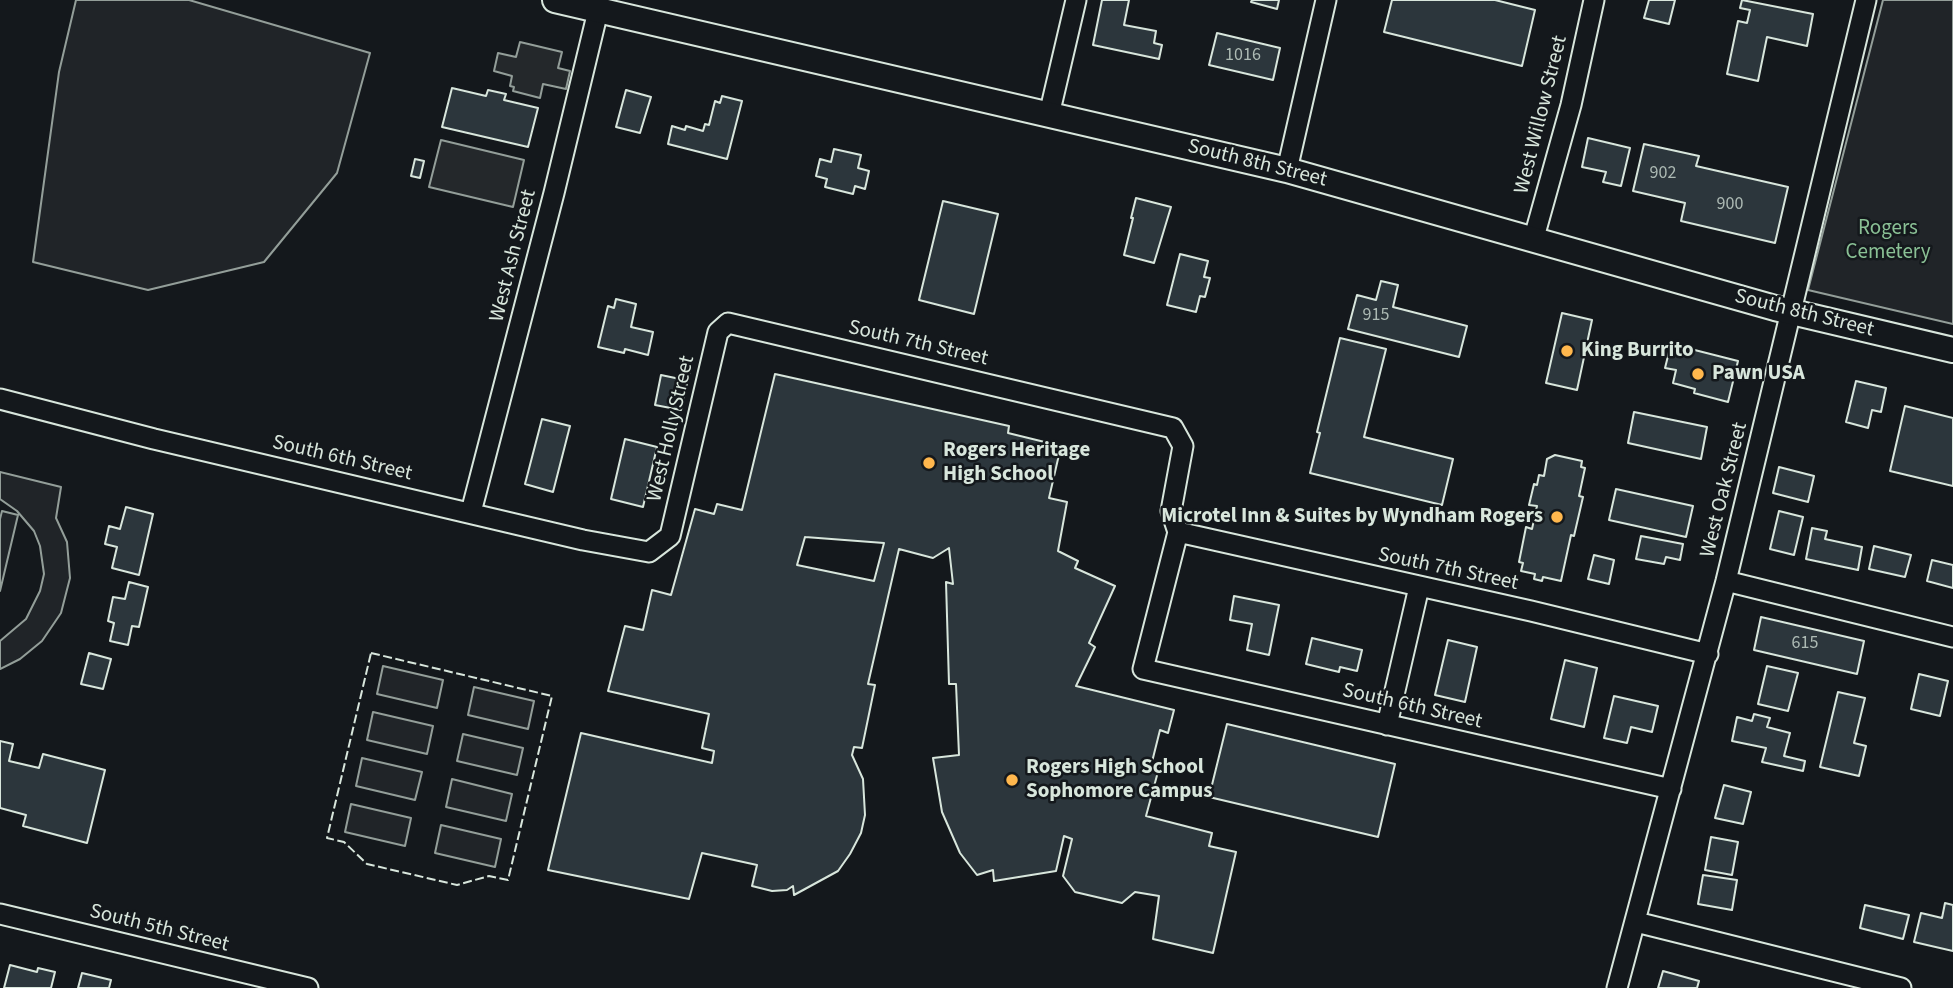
<!DOCTYPE html>
<style>
body{margin:0}
canvas{display:block;background:#14181c}
</style>
<canvas width="1953" height="988"></canvas>
<script>
const context = document.querySelector('canvas').getContext('2d');
context.lineJoin = 'round';
function fillPath(path, color) { context.fillStyle = color; context.fill(path, 'evenodd'); }
const shape = rows => new Path2D(rows.map(r => 'M' + r).join(''));
function strokePath(path, color, width, dash) { context.strokeStyle = color; context.lineWidth = width; context.lineCap = dash ? 'butt' : 'round'; context.setLineDash(dash || []); context.stroke(path); }
function label(font, color, halo, rows, align = 'center') {
  context.font = font + ' "Source Sans 3",sans-serif'; context.lineWidth = 5; context.setLineDash([]); context.textBaseline = 'middle'; context.strokeStyle = halo; context.fillStyle = color; for (const [text, x, y, turn = 0] of rows) {
    context.save(); context.translate(x, y); context.rotate((+turn || 0) * Math.PI / 180); context.textAlign = isNaN(turn) ? turn : align; if (halo) context.strokeText(text, 0, 0); context.fillText(text, 0, 0); context.restore();
  }
}
const green = shape([
 [76,0,189,0,370,53,337,173,264,262,148,290,33,262,59,72,76,0],
 [1883,0,1953,0,1953,324,1808,290,1883,0],
 [0,472,61,487,56,518,67,542,70,578,61,613,42,641,20,659,0,669,0,641,26,619,40,591,44,574,40,546,34,531,17,511,0,499,0,472],
 [2,511,18,515,0,591,0,519,2,511],
 [383,666,443,680,437,708,377,694,383,666],
 [474,687,534,701,528,729,468,715,474,687],
 [373,712,433,726,427,754,367,740,373,712],
 [463,734,523,748,517,775,457,761,463,734],
 [362,758,422,772,415,800,356,786,362,758],
 [452,779,512,794,506,821,446,807,452,779],
 [351,804,411,818,405,846,345,832,351,804],
 [441,825,501,839,495,867,435,853,441,825]
]);
fillPath(green, '#202428');
strokePath(green, '#939e99', 2);
const parking = shape([
 [520,42,562,52,558,68,570,71,566,89,543,84,540,98,513,91,514,87,510,86,512,76,494,71,498,53,516,57,520,42],
 [441,140,524,160,513,207,429,187,441,140]
]);
fillPath(parking, '#24282b');
strokePath(parking, '#939e99', 2);
const building = shape([
 [1102,0,1129,0,1124,25,1156,31,1154,43,1162,45,1159,59,1093,45,1102,0],
 [1252,0,1279,0,1277,9,1251,2,1252,0],
 [1392,0,1495,0,1535,10,1522,66,1384,32,1392,0],
 [1649,0,1675,0,1669,24,1644,18,1649,0],
 [1742,0,1813,14,1807,46,1767,37,1758,81,1727,74,1738,21,1747,23,1750,10,1740,8,1742,0],
 [1217,33,1280,48,1273,80,1209,65,1217,33],
 [452,88,486,96,488,90,506,94,504,100,538,108,528,147,442,127,452,88],
 [626,90,651,97,640,133,616,127,626,90],
 [722,96,742,101,727,159,668,144,672,126,685,130,686,126,703,131,705,124,709,125,715,101,720,103,722,96],
 [1588,138,1630,148,1621,186,1603,182,1606,172,1582,167,1588,138],
 [1644,144,1699,156,1696,166,1788,187,1775,243,1681,221,1685,203,1633,191,1644,144],
 [834,149,861,155,858,168,869,171,865,189,855,186,853,194,825,187,827,179,816,176,820,159,831,162,834,149],
 [415,159,424,161,420,178,411,176,415,159],
 [1136,198,1171,207,1154,263,1124,255,1133,218,1131,218,1136,198],
 [943,201,998,214,974,314,919,300,943,201],
 [1180,254,1208,261,1204,277,1210,278,1205,297,1200,296,1196,312,1167,305,1180,254],
 [1381,281,1398,285,1393,307,1467,326,1459,357,1348,329,1357,295,1376,300,1381,281],
 [616,299,636,304,631,327,653,332,648,355,625,349,624,353,598,347,608,306,614,308,616,299],
 [1562,313,1592,320,1577,390,1546,383,1562,313],
 [1340,338,1386,349,1364,437,1453,459,1442,505,1310,473,1320,433,1317,432,1340,338],
 [1671,344,1738,361,1728,402,1694,393,1695,389,1673,383,1676,370,1665,368,1671,344],
 [683,368,690,370,681,410,655,405,661,375,680,379,683,368],
 [775,374,1009,426,1008,433,1061,446,1049,498,1067,502,1058,551,1078,561,1075,568,1115,586,1089,643,1095,647,1076,686,1174,710,1168,733,1160,730,1151,766,1159,768,1146,816,1212,833,1209,846,1236,852,1213,953,1153,939,1159,896,1135,892,1122,903,1075,892,1063,876,1072,839,1064,836,1056,871,994,881,993,870,977,875,960,853,942,812,933,758,959,755,956,684,949,684,946,582,953,584,949,548,933,558,899,549,868,684,875,685,862,748,854,747,852,755,863,779,865,815,861,833,850,854,838,871,794,895,793,886,787,890,772,891,752,886,757,865,702,853,689,899,548,870,581,733,712,763,714,751,702,748,709,714,608,691,625,626,643,630,652,590,671,595,695,509,714,514,717,504,742,510,775,374],
 [805,537,884,543,874,581,797,565,805,537],
 [1856,381,1886,388,1881,412,1872,410,1868,428,1846,422,1856,381],
 [1905,406,1953,418,1953,486,1890,471,1905,406],
 [1634,412,1707,427,1701,459,1628,443,1634,412],
 [542,419,570,426,553,492,525,484,542,419],
 [625,439,657,447,643,507,611,499,625,439],
 [1555,455,1582,461,1581,467,1585,468,1579,496,1583,497,1574,536,1571,535,1561,581,1543,577,1542,581,1534,579,1535,574,1521,571,1523,563,1519,562,1526,527,1532,529,1537,506,1529,505,1534,484,1537,485,1539,475,1544,476,1547,459,1555,455],
 [1779,467,1814,476,1808,502,1773,493,1779,467],
 [1616,489,1693,506,1686,537,1609,520,1616,489],
 [126,507,153,514,139,575,112,568,117,547,105,544,109,526,120,529,126,507],
 [1779,511,1803,517,1794,555,1770,549,1779,511],
 [1812,528,1827,531,1825,539,1862,547,1858,570,1806,559,1812,528],
 [1641,536,1683,544,1680,560,1666,557,1664,564,1636,559,1641,536],
 [1874,546,1911,555,1905,577,1869,569,1874,546],
 [1594,555,1614,560,1609,584,1588,579,1594,555],
 [1932,560,1953,565,1953,588,1927,581,1932,560],
 [129,582,148,587,139,627,132,626,128,645,110,641,114,623,108,621,113,597,125,599,129,582],
 [1234,596,1279,605,1269,655,1247,650,1252,624,1230,620,1234,596],
 [1761,617,1864,641,1857,674,1754,650,1761,617],
 [1312,638,1362,650,1357,671,1340,667,1339,672,1306,664,1312,638],
 [1448,640,1477,647,1465,702,1435,695,1448,640],
 [89,653,111,659,103,689,81,684,89,653],
 [1565,660,1597,668,1584,727,1551,719,1565,660],
 [1767,666,1798,673,1788,711,1758,704,1767,666],
 [1919,674,1948,681,1940,716,1911,709,1919,674],
 [1838,692,1865,698,1854,743,1866,746,1859,776,1820,767,1838,692],
 [1614,696,1658,706,1652,732,1631,727,1627,743,1604,738,1614,696],
 [1754,714,1770,718,1767,727,1790,733,1784,756,1805,761,1803,771,1762,762,1766,748,1732,741,1737,717,1752,721,1754,714],
 [1227,724,1395,764,1378,837,1209,797,1227,724],
 [0,741,13,744,9,761,39,768,43,754,105,770,87,843,23,826,26,815,0,808,0,741],
 [1724,785,1751,792,1743,824,1715,818,1724,785],
 [1711,837,1738,842,1732,875,1705,870,1711,837],
 [1703,875,1737,880,1732,910,1698,904,1703,875],
 [1945,903,1953,905,1953,951,1914,942,1921,913,1942,918,1945,903],
 [1865,905,1909,915,1903,939,1860,928,1865,905],
 [10,965,37,972,38,968,55,972,51,988,4,988,10,965],
 [1663,971,1699,981,1697,988,1658,988,1663,971],
 [82,973,111,980,109,988,78,988,82,973]
]);
fillPath(building, '#2c363c');
strokePath(building, '#d8e6dc', 2);
const minor = shape([
 [1049,115,1076,0],
 [1287,170,1326,0],
 [1533,241,1571,105,1594,0],
 [0,399,154,439,583,540,649,552,670,536,718,332,728,323,1173,428,1183,446,1171,511,1178,532,1143,669,1671,789],
 [471,512,554,193,598,11],
 [1178,532,1531,611,1708,654],
 [1726,581,1953,637],
 [1387,725,1419,587],
 [0,914,308,988],
 [1636,922,1901,988],
 [1617,988,1726,581,1866,0]
]);
const major = shape([
 [555,0,1287,170,1775,308,1953,350]
]);
strokePath(minor, '#d8e6dc', 23);
strokePath(major, '#d8e6dc', 28);
strokePath(minor, '#14181c', 19);
strokePath(major, '#14181c', 24);
strokePath(shape([
 [371,653,552,696,508,880,489,876,457,885,367,864,344,842,327,838,371,653]
]), '#d8e6dc', 2, [9, 3.5]);
for (const [x, y, r, color] of [
 [1567,351,7,"#ffb74d"],
 [1698,374,7,"#ffb74d"],
 [929,463,7,"#ffb74d"],
 [1557,517,7,"#ffb74d"],
 [1012,780,7,"#ffb74d"]
]) { const dot = new Path2D(); dot.arc(x, y, r, 0, 2 * Math.PI); context.fillStyle = color; context.fill(dot); strokePath(dot, '#14181c', 2.5); }
label('18px', '#adbab4', null, [
 ["1016",1243,56],
 ["902",1663,174],
 ["900",1730,205],
 ["915",1376,316],
 ["615",1805,644]
]);
label('21px', '#d8e6dc', '#14181c', [
 ["West Willow Street",1542,115,-76],
 ["South 8th Street",1257,164,14],
 ["West Ash Street",514,256,-76],
 ["South 8th Street",1804,314,14],
 ["South 7th Street",918,344,13],
 ["West Holly Street",672,429,-77],
 ["South 6th Street",342,459,13],
 ["West Oak Street",1725,490,-76],
 ["South 7th Street",1448,570,12],
 ["South 6th Street",1412,707,13],
 ["South 5th Street",159,929,14]
]);
label('21px', '#8ac095', '#14181c', [
 ["Rogers",1888,229],
 ["Cemetery",1888,253]
]);
label('bold 21px', '#d8e6dc', '#14181c', [
 ["King Burrito",1581,351],
 ["Pawn USA",1712,374],
 ["Rogers Heritage",943,451],
 ["High School",943,475],
 ["Microtel Inn & Suites by Wyndham Rogers",1543,517,"right"],
 ["Rogers High School",1026,768],
 ["Sophomore Campus",1026,792]
], 'left');
</script>
